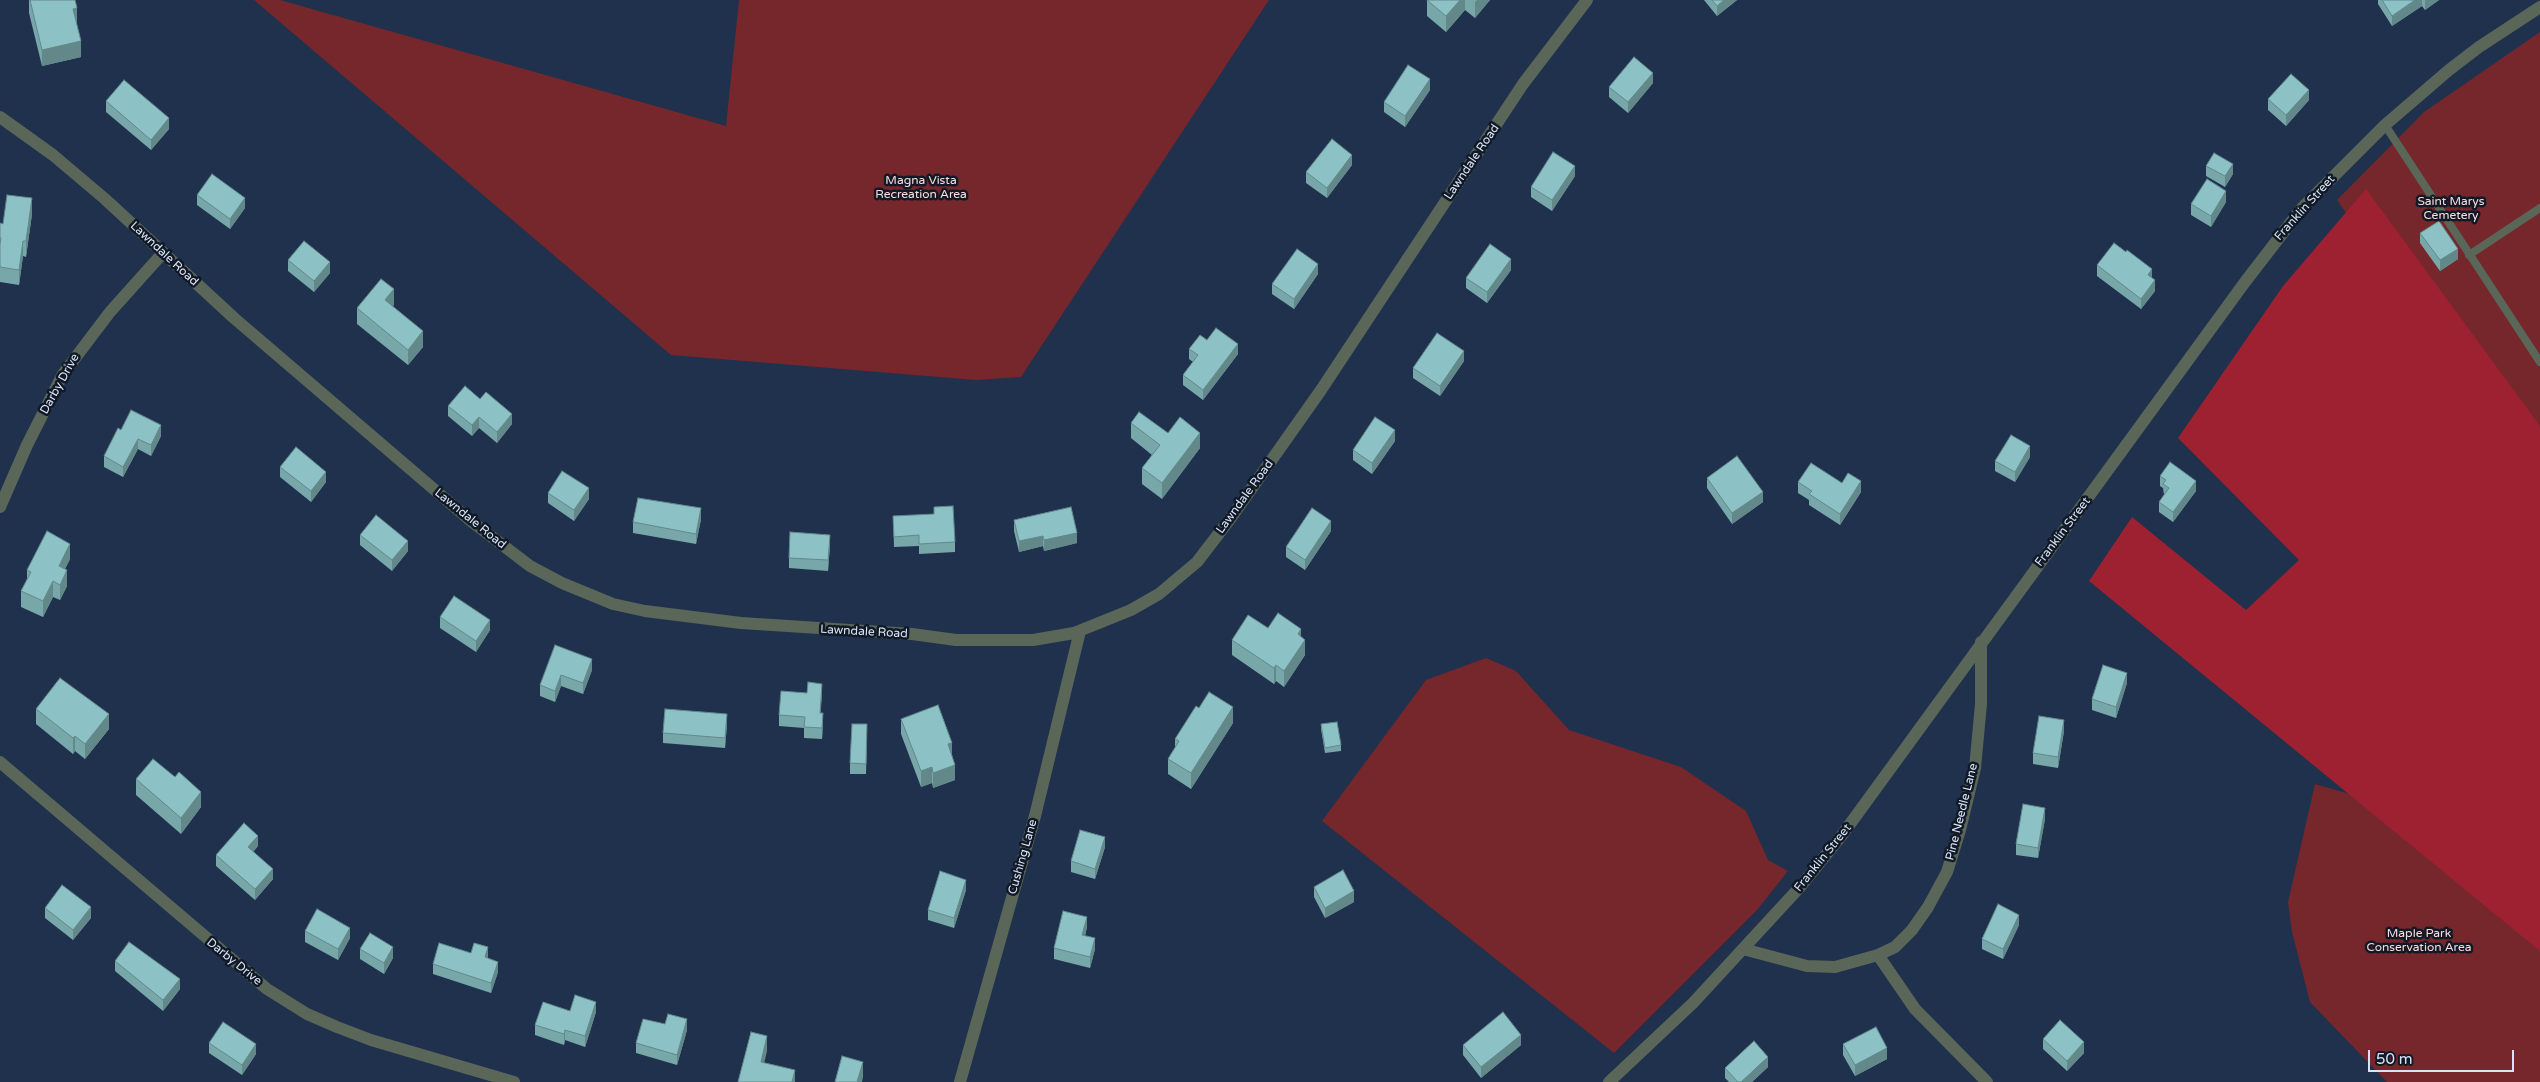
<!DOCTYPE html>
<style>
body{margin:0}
#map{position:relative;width:2540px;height:1082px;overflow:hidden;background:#1f314d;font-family:"Varela Round",sans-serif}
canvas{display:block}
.scale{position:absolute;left:2368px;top:1050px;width:146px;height:22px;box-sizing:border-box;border:2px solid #d8e4f6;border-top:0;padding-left:6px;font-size:15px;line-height:18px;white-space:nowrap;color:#d8e4f6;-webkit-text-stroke:4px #111926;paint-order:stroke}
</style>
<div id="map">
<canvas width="2540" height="1082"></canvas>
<div class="scale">50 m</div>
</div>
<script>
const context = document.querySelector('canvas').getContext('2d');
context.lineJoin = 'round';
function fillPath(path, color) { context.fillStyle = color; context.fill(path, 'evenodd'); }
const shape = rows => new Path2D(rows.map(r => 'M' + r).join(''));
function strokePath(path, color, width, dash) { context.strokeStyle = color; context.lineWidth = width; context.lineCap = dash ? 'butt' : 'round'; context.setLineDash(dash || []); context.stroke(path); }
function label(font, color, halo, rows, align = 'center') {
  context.font = font + ' "Varela Round",sans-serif'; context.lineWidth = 5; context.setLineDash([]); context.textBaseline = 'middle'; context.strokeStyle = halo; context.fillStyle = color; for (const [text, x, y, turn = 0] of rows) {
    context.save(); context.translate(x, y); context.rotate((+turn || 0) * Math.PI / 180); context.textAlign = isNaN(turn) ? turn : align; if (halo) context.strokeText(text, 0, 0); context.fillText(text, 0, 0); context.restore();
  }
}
fillPath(shape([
 [254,0,280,0,726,126,739,0,1269,0,1021,377,976,380,671,355],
 [2540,32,2540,489,2337,200,2424,112],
 [1486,658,1516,671,1569,730,1681,767,1746,811,1768,860,1788,871,1757,910,1614,1053,1322,821,1426,680],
 [2315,784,2458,825,2540,827,2540,1082,2387,1082,2310,1002,2292,932,2288,902]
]), '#75272c');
fillPath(shape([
 [2366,189,2540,426,2540,951,2089,581,2132,517,2246,610,2299,560,2178,438,2283,286]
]), '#9e2131');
strokePath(shape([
 [2385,125,2540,362],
 [2469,255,2540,208]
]), '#5a6658', 8);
strokePath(shape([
 [0,117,53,155,105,199,234,318,471,521,530,566,562,583,613,604,645,611,741,623,912,634,956,640,1033,640,1074,633,1131,610,1159,594,1197,562,1230,519,1321,390,1523,84,1587,0],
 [0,507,27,445,63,374,110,312,162,254],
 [0,762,267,989,307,1014,337,1027,371,1040,514,1082],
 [1743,949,1807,966,1835,967,1878,955,1915,1009,1987,1082],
 [1878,955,1895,947,1912,930,1928,907,1947,872,1960,830,1975,768,1981,704,1981,642],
 [960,1082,1035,816,1080,631]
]), '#5a6658', 12);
strokePath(shape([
 [1609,1082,1693,1003,1800,887,1842,835,2245,282,2302,208,2385,125,2449,70,2479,47,2540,7]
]), '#5a6658', 12);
fillPath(shape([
 [29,0,75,0,76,24,81,57,42,66,29,13],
 [1427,0,1490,0,1475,18,1465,10,1446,32,1427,16],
 [1704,0,1737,0,1717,16],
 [2378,0,2439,0,2425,10,2422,6,2392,26,2378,4],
 [1653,83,1628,113,1609,97,1609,87],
 [1430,90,1405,127,1384,112,1384,102],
 [2268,99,2309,100,2286,126,2268,110],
 [106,101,169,129,151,150,106,112],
 [1352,165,1327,198,1306,183,1306,172],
 [2206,166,2233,174,2225,187,2206,176],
 [1575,176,1552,211,1531,197,1531,187],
 [197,195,245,208,230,229,197,205],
 [2226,202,2211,227,2191,215,2191,204],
 [32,214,26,257,23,256,19,285,0,282,0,223,3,224],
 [2420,233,2458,259,2440,271,2420,243],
 [288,260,330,273,314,292,288,271],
 [2097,265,2152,278,2155,291,2141,309,2097,276],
 [1511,270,1487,303,1466,288,1466,278],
 [1318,274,1294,309,1272,294,1272,284],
 [394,305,392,306,423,347,408,365,357,324,357,308],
 [1207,340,1238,354,1203,400,1183,385,1183,375,1193,362,1189,359,1189,349],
 [1464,361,1440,396,1413,378,1413,368],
 [480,399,512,424,497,443,479,428,472,436,448,416,448,406],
 [1131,423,1168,433,1200,448,1162,499,1142,484,1142,468,1152,455,1131,438],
 [121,430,161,436,151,456,138,449,123,477,104,467,104,456],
 [1395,441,1372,474,1353,460,1353,450],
 [2030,457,2015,482,1995,471,1995,461],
 [280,467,326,482,311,502,280,477],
 [2160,476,2196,491,2173,522,2159,512,2159,502,2164,495,2163,488,2160,486],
 [1707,478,1763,502,1732,524,1707,488],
 [1798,482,1842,483,1861,492,1840,525,1809,505,1809,500,1798,493],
 [548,493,589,499,574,521,548,503],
 [893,516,955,542,955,552,919,554,919,546,894,547],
 [701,519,696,544,633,533,633,522],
 [1014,520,1077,543,1044,551,1043,546,1019,552,1014,531],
 [1331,531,1305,570,1286,557,1286,547],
 [360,535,408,551,392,571,360,545],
 [830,545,828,571,789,568,789,558],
 [70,559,65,569,67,586,60,600,53,597,43,617,21,607,21,591,27,579,27,570],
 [440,617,490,630,476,652,440,628],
 [1268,628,1301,637,1305,655,1284,687,1276,681,1274,684,1232,655,1232,640],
 [592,659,592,670,583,694,561,686,555,702,540,696,540,685],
 [2127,683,2116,718,2092,710,2092,699],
 [822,694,820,713,823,723,822,739,804,738,804,728,779,726,779,715],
 [36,709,109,729,85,759,75,751,73,754,36,724],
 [901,719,952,755,955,780,933,788,932,783,921,787,901,734],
 [1233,723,1191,789,1168,774,1168,759,1175,748,1175,739],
 [727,724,725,748,663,743,663,733],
 [1321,724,1341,745,1341,751,1325,753,1321,729],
 [2064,731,2058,768,2033,764,2033,753],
 [867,735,866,774,850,774,850,763],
 [136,779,201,807,181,834,136,795],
 [2045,819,2038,858,2016,855,2016,844],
 [258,846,253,852,273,879,255,900,216,866,216,855],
 [1105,847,1095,879,1071,872,1071,861],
 [1314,887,1354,902,1325,918,1314,897],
 [966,890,954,928,928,920,928,910],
 [45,908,91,918,73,940,45,918],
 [2019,925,2003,959,1982,949,1982,939],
 [1087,927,1085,936,1095,949,1090,968,1054,959,1054,948],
 [305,931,350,938,338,960,305,942],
 [360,949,393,958,384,974,360,959],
 [488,958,498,972,491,993,433,974,433,964],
 [115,961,180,989,163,1011,115,971],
 [570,1011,596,1012,585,1047,565,1040,564,1045,535,1035,535,1025],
 [687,1030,677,1065,636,1053,636,1043],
 [2043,1039,2084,1053,2067,1071,2043,1049],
 [209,1043,256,1054,242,1075,209,1053],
 [1843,1044,1887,1059,1855,1076,1843,1055],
 [1463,1045,1521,1045,1481,1078,1463,1055],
 [1768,1067,1752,1082,1729,1082,1725,1078,1725,1068]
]), '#78a7a9');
fillPath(shape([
 [1460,0,1465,0,1465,10,1446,32,1446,16],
 [1477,0,1490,0,1475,18,1475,2],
 [1724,0,1737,0,1717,16,1717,6],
 [2415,0,2422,0,2422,6,2392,26,2392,16],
 [2425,0,2439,0,2425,10],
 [77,8,77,23,73,25,73,9],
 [81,41,81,57,42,66,42,50],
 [1653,73,1653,83,1628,113,1628,102],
 [1430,79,1430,90,1405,127,1405,116],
 [2309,90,2309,100,2286,126,2286,115],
 [169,118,169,129,151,150,151,140],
 [1352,155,1352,165,1327,198,1327,188],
 [2233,164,2233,174,2225,187,2225,176],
 [1575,166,1575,176,1552,211,1552,200],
 [2226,191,2226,202,2211,227,2211,216],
 [32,198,32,214,26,257,26,241],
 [245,198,245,208,230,229,230,219],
 [23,241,23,256,19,285,19,270],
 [2458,249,2458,259,2440,271,2440,260],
 [1511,259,1511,270,1487,303,1487,292],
 [330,262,330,273,314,292,314,281],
 [1318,264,1318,274,1294,309,1294,299],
 [2152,269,2152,279,2148,275],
 [2155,280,2155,291,2141,309,2141,299],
 [394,289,394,305,385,316,385,300],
 [423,331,423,347,408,365,408,350],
 [1238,344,1238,354,1203,400,1203,390],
 [1464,351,1464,361,1440,396,1440,386],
 [512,414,512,424,497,443,497,432],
 [479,417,479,428,472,436,472,425],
 [161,425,161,436,151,456,151,445],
 [1395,430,1395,441,1372,474,1372,463],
 [1200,433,1200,448,1162,499,1162,483],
 [138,439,138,449,123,477,123,467],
 [2030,446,2030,457,2015,482,2015,472],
 [326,472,326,482,311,502,311,491],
 [1861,481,1861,492,1840,525,1840,514],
 [2196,481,2196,491,2173,522,2173,512],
 [589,488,589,499,574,521,574,510],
 [1763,492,1763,502,1732,524,1732,513],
 [701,508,701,519,696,544,696,534],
 [1331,521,1331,531,1305,570,1305,560],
 [1077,533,1077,543,1044,551,1044,540],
 [830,535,830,545,828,571,828,560],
 [1043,536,1043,546,1019,552,1019,541],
 [408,541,408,551,392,571,392,560],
 [70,544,70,559,59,581,59,566],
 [67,570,67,586,60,600,60,585],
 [53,581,53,597,43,617,43,601],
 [490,620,490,630,476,652,476,641],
 [1301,629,1301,645,1298,634],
 [1305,640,1305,655,1284,687,1284,671],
 [592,659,592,670,583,694,583,683],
 [1276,665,1276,681,1274,684,1274,668],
 [2127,673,2127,683,2116,718,2116,707],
 [561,675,561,686,555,702,555,691],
 [822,684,822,694,820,723,820,713],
 [1233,707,1233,723,1191,789,1191,773],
 [823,713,823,723,822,739,822,728],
 [109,714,109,729,85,759,85,744],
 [727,714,727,724,725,748,725,738],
 [2064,720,2064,731,2058,768,2058,757],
 [75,736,75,751,73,754,73,738],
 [952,743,952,758,948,744],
 [955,765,955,780,933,788,933,773],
 [932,767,932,783,921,787,921,771],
 [201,792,201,807,181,834,181,818],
 [2045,808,2045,819,2038,858,2038,848],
 [258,836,258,846,248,858,248,847],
 [1105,837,1105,847,1095,879,1095,869],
 [273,869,273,879,255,900,255,889],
 [966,880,966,890,954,928,954,918],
 [1354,891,1354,902,1325,918,1325,908],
 [91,907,91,918,73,940,73,930],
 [2019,915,2019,925,2003,959,2003,949],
 [1087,917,1087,927,1082,946,1082,935],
 [350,928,350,938,338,960,338,949],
 [1095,938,1095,949,1090,968,1090,957],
 [393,947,393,958,384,974,384,963],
 [488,947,488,958,485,968,485,957],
 [498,962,498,972,491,993,491,983],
 [180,979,180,989,163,1011,163,1000],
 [596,1002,596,1012,585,1047,585,1036],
 [687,1019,687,1030,677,1065,677,1055],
 [565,1030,565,1040,564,1045,564,1034],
 [1521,1035,1521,1045,1481,1078,1481,1067],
 [767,1036,767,1051,761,1077,761,1062],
 [2084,1042,2084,1053,2067,1071,2067,1061],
 [256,1044,256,1054,242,1075,242,1065],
 [1887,1048,1887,1059,1855,1076,1855,1065],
 [1768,1057,1768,1067,1752,1082,1741,1082],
 [863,1062,863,1077,862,1082,857,1082],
 [795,1070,795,1082,792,1082]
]), '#62888a');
const building = shape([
 [30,0,75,0,77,8,73,9,81,41,42,50,30,0],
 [1427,0,1460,0,1446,16,1427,0],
 [1712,0,1724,0,1717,6,1712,0],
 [2382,0,2415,0,2392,16,2382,0],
 [1634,57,1653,73,1628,102,1609,87,1634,57],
 [1408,65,1430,79,1405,116,1384,102,1408,65],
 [2291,74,2309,90,2286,115,2268,99,2291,74],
 [124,80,169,118,151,140,106,101,124,80],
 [1332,139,1352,155,1327,188,1306,172,1332,139],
 [1553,152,1575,166,1552,200,1531,187,1553,152],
 [2214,153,2233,164,2225,176,2206,166,2214,153],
 [212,174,245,198,230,219,197,195,212,174],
 [2207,179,2226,191,2211,216,2191,204,2207,179],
 [7,195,32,198,26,241,23,241,19,270,0,267,0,245,1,238,0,238,0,223,3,224,7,195],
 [2439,221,2458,249,2440,260,2420,233,2439,221],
 [304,241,330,262,314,281,288,260,304,241],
 [2114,243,2126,252,2127,250,2152,269,2148,275,2155,280,2141,299,2097,265,2114,243],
 [1490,244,1511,259,1487,292,1466,278,1490,244],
 [1297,249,1318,264,1294,299,1272,284,1297,249],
 [381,279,394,289,385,300,423,331,408,350,357,308,381,279],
 [1216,328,1238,344,1203,390,1183,375,1198,355,1189,349,1200,335,1207,340,1216,328],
 [1437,333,1464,351,1440,386,1413,368,1437,333],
 [465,386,480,399,486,392,512,414,497,432,479,417,472,425,448,406,465,386],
 [131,410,161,425,151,445,138,439,123,467,104,456,118,428,121,430,131,410],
 [1139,412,1168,433,1180,417,1200,433,1162,483,1142,468,1160,445,1131,423,1139,412],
 [1375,417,1395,430,1372,463,1353,450,1375,417],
 [2011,435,2030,446,2015,472,1995,461,2011,435],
 [296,447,326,472,311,491,280,467,296,447],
 [1737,456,1763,492,1732,513,1707,478,1737,456],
 [2170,462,2196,481,2173,512,2159,502,2169,488,2163,484,2166,480,2160,476,2170,462],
 [1811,463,1842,483,1848,473,1861,481,1840,514,1809,494,1812,491,1798,482,1811,463],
 [562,471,589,488,574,510,548,493,562,471],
 [638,498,701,508,696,534,633,522,638,498],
 [953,506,955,542,919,544,919,535,894,537,893,516,934,514,934,507,953,506],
 [1071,507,1077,533,1044,540,1043,536,1019,541,1014,520,1071,507],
 [1312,508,1331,521,1305,560,1286,547,1312,508],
 [376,515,408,541,392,560,360,535,376,515],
 [47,531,70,544,59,566,67,570,60,585,53,581,43,601,21,591,31,572,27,570,47,531],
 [790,532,830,535,828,560,789,558,790,532],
 [454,596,490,620,476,641,440,617,454,596],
 [1278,613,1301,629,1298,634,1305,640,1284,671,1276,665,1274,668,1232,640,1248,615,1268,628,1278,613],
 [555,645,592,659,583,683,561,675,555,691,540,685,555,645],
 [2103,665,2127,673,2116,707,2092,699,2103,665],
 [60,678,109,714,85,744,75,736,73,738,36,709,60,678],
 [808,682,822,684,820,713,823,713,822,728,804,727,805,717,779,715,781,691,807,693,808,682],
 [1209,692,1233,707,1191,773,1168,759,1179,741,1175,739,1196,706,1199,708,1209,692],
 [938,705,952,743,948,744,955,765,933,773,932,767,921,771,901,719,938,705],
 [665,709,727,714,725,738,663,733,665,709],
 [2039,716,2064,720,2058,757,2033,753,2039,716],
 [1337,722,1341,745,1325,748,1321,724,1337,722],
 [852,724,867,724,866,764,850,763,852,724],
 [153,759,175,777,179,772,201,792,181,818,136,779,153,759],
 [2023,804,2045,808,2038,848,2016,844,2023,804],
 [244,823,258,836,248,847,273,869,255,889,216,855,244,823],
 [1080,830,1105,837,1095,869,1071,861,1080,830],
 [1343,870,1354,891,1325,908,1314,887,1343,870],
 [940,871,966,880,954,918,928,910,940,871],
 [62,885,91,907,73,930,45,908,62,885],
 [1998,904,2019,915,2003,949,1982,939,1998,904],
 [317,909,350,928,338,949,305,931,317,909],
 [1063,911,1087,917,1082,935,1095,938,1090,957,1054,948,1063,911],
 [370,933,393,947,384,963,360,949,370,933],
 [129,942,180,979,163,1000,115,961,129,942],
 [439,943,471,953,474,943,488,947,485,957,498,962,491,983,433,964,439,943],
 [575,995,596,1002,585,1036,565,1030,564,1034,535,1025,543,1002,570,1011,575,995],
 [1503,1012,1521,1035,1481,1067,1463,1045,1503,1012],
 [668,1014,687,1019,677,1055,636,1043,643,1019,665,1024,668,1014],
 [2060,1020,2084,1042,2067,1061,2043,1039,2060,1020],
 [223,1022,256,1044,242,1065,209,1043,223,1022],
 [1876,1027,1887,1048,1855,1065,1843,1044,1876,1027],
 [751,1032,767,1036,761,1062,795,1070,792,1082,738,1082,751,1032],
 [1754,1041,1768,1057,1741,1082,1738,1082,1725,1068,1754,1041],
 [842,1056,863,1062,857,1082,835,1082,842,1056]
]);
fillPath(building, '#8cc2c5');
strokePath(building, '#62888a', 1);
label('12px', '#d8e4f6', '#111926', [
 ["Lawndale Road",1472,162,-56],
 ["Franklin Street",2305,208,-48],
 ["Lawndale Road",164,254,43],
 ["Darby Drive",60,384,-61],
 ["Lawndale Road",1245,497,-54],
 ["Lawndale Road",470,519,39],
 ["Franklin Street",2063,532,-53],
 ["Lawndale Road",864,632,3],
 ["Pine Needle Lane",1962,812,-76],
 ["Cushing Lane",1023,857,-74],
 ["Franklin Street",1823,858,-51],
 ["Darby Drive",234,962,39]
]);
label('12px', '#fddbda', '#111926', [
 ["Magna Vista",921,181],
 ["Recreation Area",921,195],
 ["Saint Marys",2451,202],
 ["Cemetery",2451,216],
 ["Maple Park",2419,934],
 ["Conservation Area",2419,948]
]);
</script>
